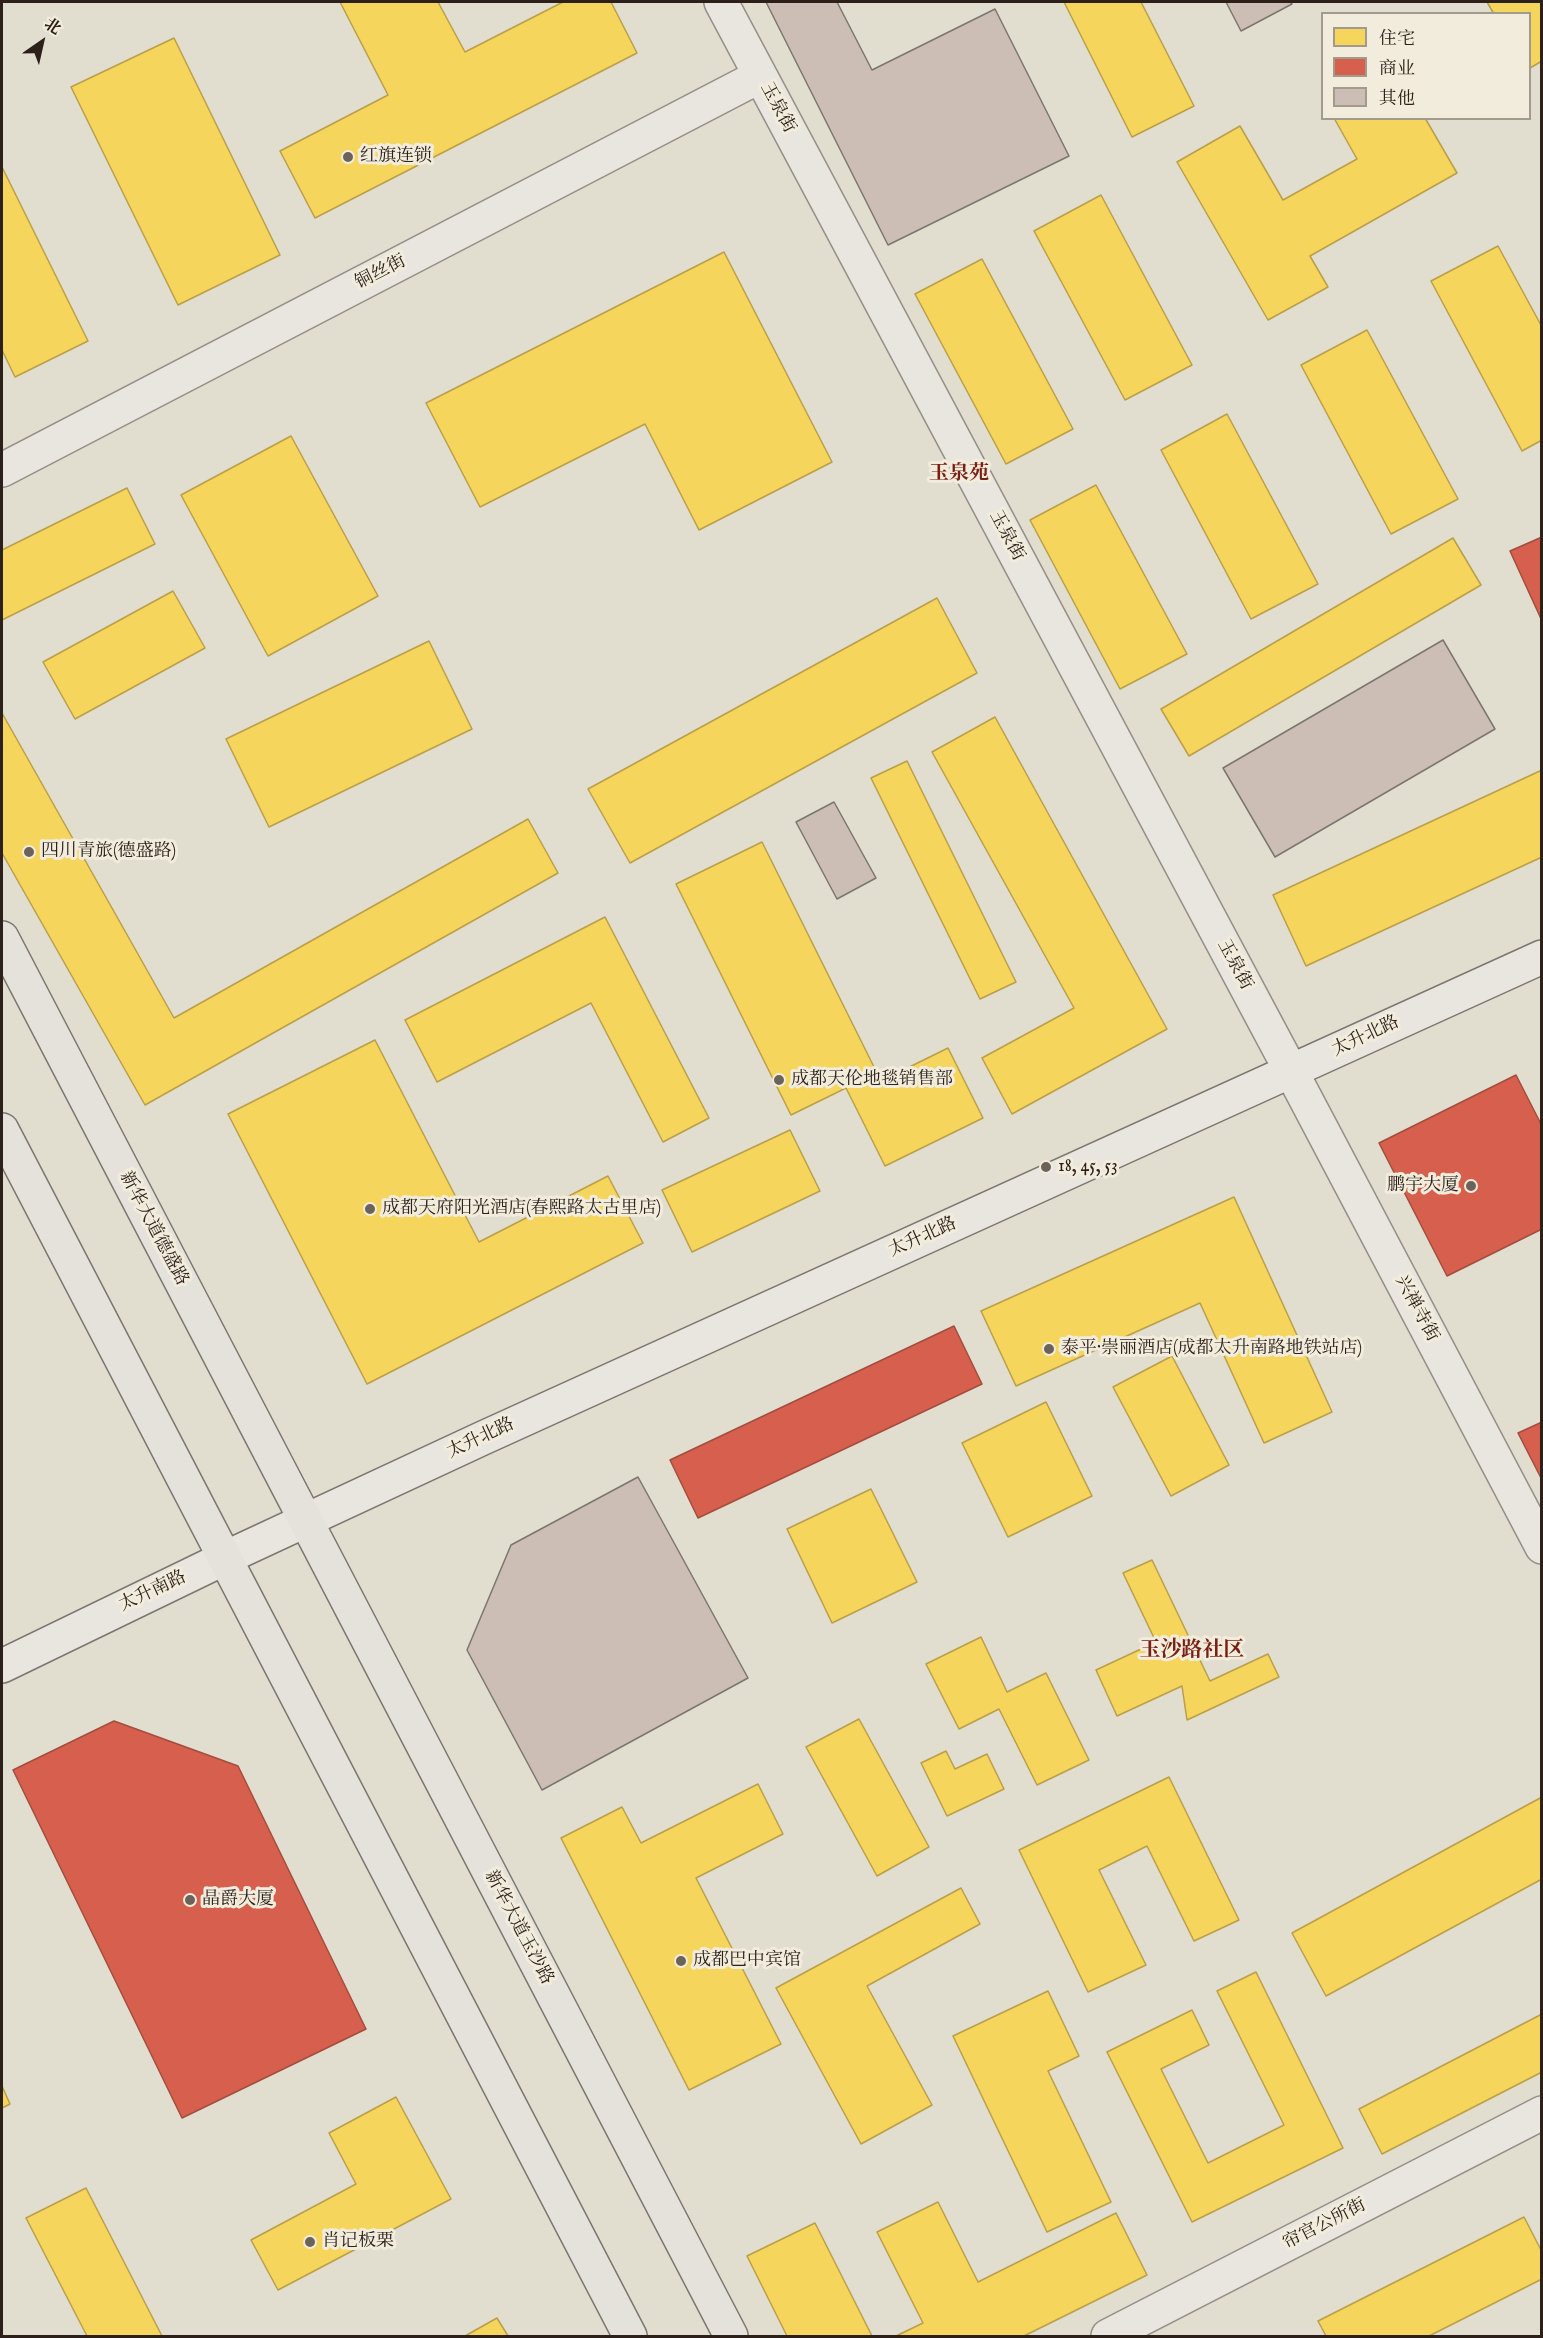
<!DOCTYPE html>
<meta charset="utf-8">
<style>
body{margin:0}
#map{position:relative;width:1543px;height:2338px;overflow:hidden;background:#e1ddcf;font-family:"IM FELL English","Noto Serif SC",serif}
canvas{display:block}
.frame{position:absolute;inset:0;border:3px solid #2d201a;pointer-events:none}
.legend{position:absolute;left:1321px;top:12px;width:210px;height:108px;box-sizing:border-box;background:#f1ecdb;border:2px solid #a39a8e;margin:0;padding:8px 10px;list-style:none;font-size:18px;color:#2d201a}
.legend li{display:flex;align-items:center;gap:12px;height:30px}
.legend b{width:30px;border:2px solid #a39a8e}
.north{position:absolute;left:12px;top:12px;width:60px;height:60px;-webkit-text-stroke:4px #f1ecdb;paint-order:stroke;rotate:34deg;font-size:16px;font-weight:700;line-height:24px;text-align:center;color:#2d201a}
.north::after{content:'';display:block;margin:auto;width:21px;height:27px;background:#2d201a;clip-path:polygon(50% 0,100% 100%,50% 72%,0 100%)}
</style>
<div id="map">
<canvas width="1543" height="2338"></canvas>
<div class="frame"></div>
<ul class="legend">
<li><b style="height:16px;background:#f6d55c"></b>住宅</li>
<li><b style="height:16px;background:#d6604d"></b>商业</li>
<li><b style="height:16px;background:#ccbeb5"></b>其他</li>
</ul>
<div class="north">北</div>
</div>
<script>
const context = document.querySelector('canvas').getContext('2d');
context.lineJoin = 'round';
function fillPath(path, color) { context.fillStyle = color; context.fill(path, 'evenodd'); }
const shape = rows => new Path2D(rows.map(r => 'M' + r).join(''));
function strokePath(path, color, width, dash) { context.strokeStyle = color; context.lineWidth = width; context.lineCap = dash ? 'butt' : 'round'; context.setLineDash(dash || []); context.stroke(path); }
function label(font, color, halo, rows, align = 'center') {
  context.font = font + ' "IM FELL English","Noto Serif SC",serif'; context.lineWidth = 6; context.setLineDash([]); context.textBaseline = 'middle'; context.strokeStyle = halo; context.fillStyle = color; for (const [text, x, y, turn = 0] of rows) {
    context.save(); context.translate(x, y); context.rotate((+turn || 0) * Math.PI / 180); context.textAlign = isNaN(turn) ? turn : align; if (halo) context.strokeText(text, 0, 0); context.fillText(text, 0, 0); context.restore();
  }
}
const homes = shape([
 [340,2,438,2,465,52,563,2,611,2,637,53,315,218,280,151,388,95,340,2],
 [1064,2,1141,2,1194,106,1132,137,1064,2],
 [1487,2,1542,2,1542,61,1530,68,1530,14,1494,14,1487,2],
 [174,38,280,255,178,305,71,87,174,38],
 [1334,118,1425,118,1457,173,1310,256,1328,287,1268,320,1177,162,1240,126,1283,200,1357,159,1334,118],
 [2,167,88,341,15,377,2,350,2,167],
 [1101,195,1192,365,1125,400,1034,231,1101,195],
 [1498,246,1542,327,1542,440,1522,451,1431,281,1498,246],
 [724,252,832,462,699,530,645,424,480,507,426,403,724,252],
 [982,259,1073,429,1006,464,915,294,982,259],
 [1367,330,1458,499,1391,534,1301,365,1367,330],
 [1227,414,1318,584,1251,619,1161,450,1227,414],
 [291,436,378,596,268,656,181,495,291,436],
 [1096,485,1187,654,1120,689,1030,520,1096,485],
 [127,488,155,544,2,620,2,550,127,488],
 [1453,538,1481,585,1189,756,1161,709,1453,538],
 [173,591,205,648,75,719,43,662,173,591],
 [937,598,977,673,630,863,588,789,937,598],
 [429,641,472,729,269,827,226,739,429,641],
 [2,713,174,1018,528,819,558,873,145,1105,2,853,2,713],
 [995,717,1167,1029,1012,1114,982,1058,1074,1008,932,752,995,717],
 [907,761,1016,982,980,999,871,778,907,761],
 [1542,770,1542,857,1306,966,1273,895,1542,770],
 [762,842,881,1081,948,1048,983,1118,885,1166,846,1088,791,1115,676,884,762,842],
 [605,917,709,1118,663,1142,591,1003,437,1082,405,1020,605,917],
 [375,1040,479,1242,608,1176,643,1243,367,1384,228,1114,375,1040],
 [790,1130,820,1191,692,1252,662,1190,790,1130],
 [1234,1197,1332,1412,1264,1443,1200,1303,1016,1386,981,1311,1234,1197],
 [1172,1356,1229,1465,1171,1496,1113,1387,1172,1356],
 [1046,1402,1092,1496,1008,1537,962,1443,1046,1402],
 [871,1489,917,1582,832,1623,787,1529,871,1489],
 [1152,1560,1210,1681,1268,1654,1279,1677,1187,1720,1182,1686,1117,1716,1096,1670,1156,1642,1123,1573,1152,1560],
 [981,1637,1007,1692,1046,1673,1089,1760,1037,1785,999,1709,959,1729,926,1664,981,1637],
 [859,1719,929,1847,877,1876,806,1747,859,1719],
 [946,1751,955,1769,987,1754,1004,1789,947,1816,921,1763,946,1751],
 [1169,1777,1239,1920,1194,1941,1147,1846,1099,1870,1146,1965,1088,1992,1019,1850,1169,1777],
 [758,1784,783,1834,696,1878,781,2044,689,2090,561,1838,622,1807,641,1843,758,1784],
 [1542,1797,1542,1879,1326,1996,1292,1933,1542,1797],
 [961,1888,980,1924,867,1986,932,2105,861,2144,776,1988,961,1888],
 [1256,1972,1343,2148,1192,2222,1107,2052,1192,2010,1209,2045,1161,2069,1208,2163,1284,2125,1217,1991,1256,1972],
 [1048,1991,1079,2056,1048,2071,1111,2202,1047,2232,953,2036,1048,1991],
 [1542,2014,1542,2072,1382,2154,1359,2109,1542,2014],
 [2,2086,10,2104,2,2108,2,2086],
 [396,2097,451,2199,278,2290,251,2240,356,2184,329,2133,396,2097],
 [86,2188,162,2336,87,2336,26,2218,86,2188],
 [938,2202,978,2282,1116,2213,1147,2275,1024,2336,896,2336,923,2323,877,2232,938,2202],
 [1524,2217,1542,2252,1542,2279,1429,2336,1326,2336,1318,2321,1524,2217],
 [815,2223,872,2336,787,2336,747,2256,815,2223],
 [497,2318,508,2336,465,2336,497,2318]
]);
fillPath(homes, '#f6d55c');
strokePath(homes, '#ba9f48', 1.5);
const shops = shape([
 [1542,537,1542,621,1510,551,1542,537],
 [1516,1075,1542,1126,1542,1229,1447,1276,1379,1143,1516,1075],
 [954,1326,982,1384,698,1518,670,1460,954,1326],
 [1542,1422,1542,1480,1518,1433,1542,1422],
 [114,1721,238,1766,366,2029,182,2118,13,1770,114,1721]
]);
fillPath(shops, '#d6604d');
strokePath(shops, '#a34d3e', 1.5);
const building = shape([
 [766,2,837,2,872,70,995,9,1069,156,888,245,766,2],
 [1226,2,1290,2,1292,4,1241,31,1226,2],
 [1443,640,1495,729,1275,857,1223,768,1443,640],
 [834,802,876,878,837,899,796,822,834,802],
 [638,1477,748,1678,542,1790,467,1650,511,1545,638,1477]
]);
fillPath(building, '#ccbeb5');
strokePath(building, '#7b766f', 1.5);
const minor = shape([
 [721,2,1291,1071,1542,1547],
 [2,470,760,76],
 [1108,2336,1542,2113]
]);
const secondary = shape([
 [2,1666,225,1558,483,1438,1542,957]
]);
const primary = shape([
 [2,938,731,2336],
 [2,1130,630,2336]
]);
strokePath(minor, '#948f87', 36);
strokePath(secondary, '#7b766f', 36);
strokePath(primary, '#7b766f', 36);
strokePath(minor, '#e9e6df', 33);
strokePath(secondary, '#e9e6df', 33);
strokePath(primary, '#e4e2da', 33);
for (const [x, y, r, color] of [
 [348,157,6,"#6c6259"],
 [29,852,6,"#6c6259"],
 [779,1080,6,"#6c6259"],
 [1046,1167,6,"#6c6259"],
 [1471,1186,6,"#6c6259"],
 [370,1209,6,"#6c6259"],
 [1049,1349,6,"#6c6259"],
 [190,1900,6,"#6c6259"],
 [681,1961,6,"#6c6259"],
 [310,2242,6,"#6c6259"]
]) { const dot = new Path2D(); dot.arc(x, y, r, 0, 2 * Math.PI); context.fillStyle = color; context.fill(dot); strokePath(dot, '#f1ecdb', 2); }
label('18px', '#2d201a', '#f1ecdb', [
 ["玉泉街",777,108,62],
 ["铜丝街",381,273,-27],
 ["玉泉街",1006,536,62],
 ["玉泉街",1234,965,62],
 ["太升北路",1366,1037,-25],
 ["新华大道德盛路",153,1229,62],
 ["太升北路",923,1238,-24],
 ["兴禅寺街",1416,1309,62],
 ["太升北路",481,1439,-25],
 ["太升南路",153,1592,-25],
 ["新华大道玉沙路",518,1928,62],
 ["帘官公所街",1325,2225,-27]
]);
label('18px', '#2d201a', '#f1ecdb', [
 ["红旗连锁",360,157],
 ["四川青旅(德盛路)",41,852],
 ["成都天伦地毯销售部",791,1080],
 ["18, 45, 53",1058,1167],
 ["鹏宇大厦",1459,1186,"right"],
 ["成都天府阳光酒店(春熙路太古里店)",382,1209],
 ["泰平·崇丽酒店(成都太升南路地铁站店)",1061,1349],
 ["晶爵大厦",202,1900],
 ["成都巴中宾馆",693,1961],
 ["肖记板栗",322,2242]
], 'left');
label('bold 20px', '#7a1f14', '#f1ecdb', [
 ["玉泉苑",959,475]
]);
label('bold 21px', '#7a1f14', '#f1ecdb', [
 ["玉沙路社区",1192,1652]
]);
</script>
